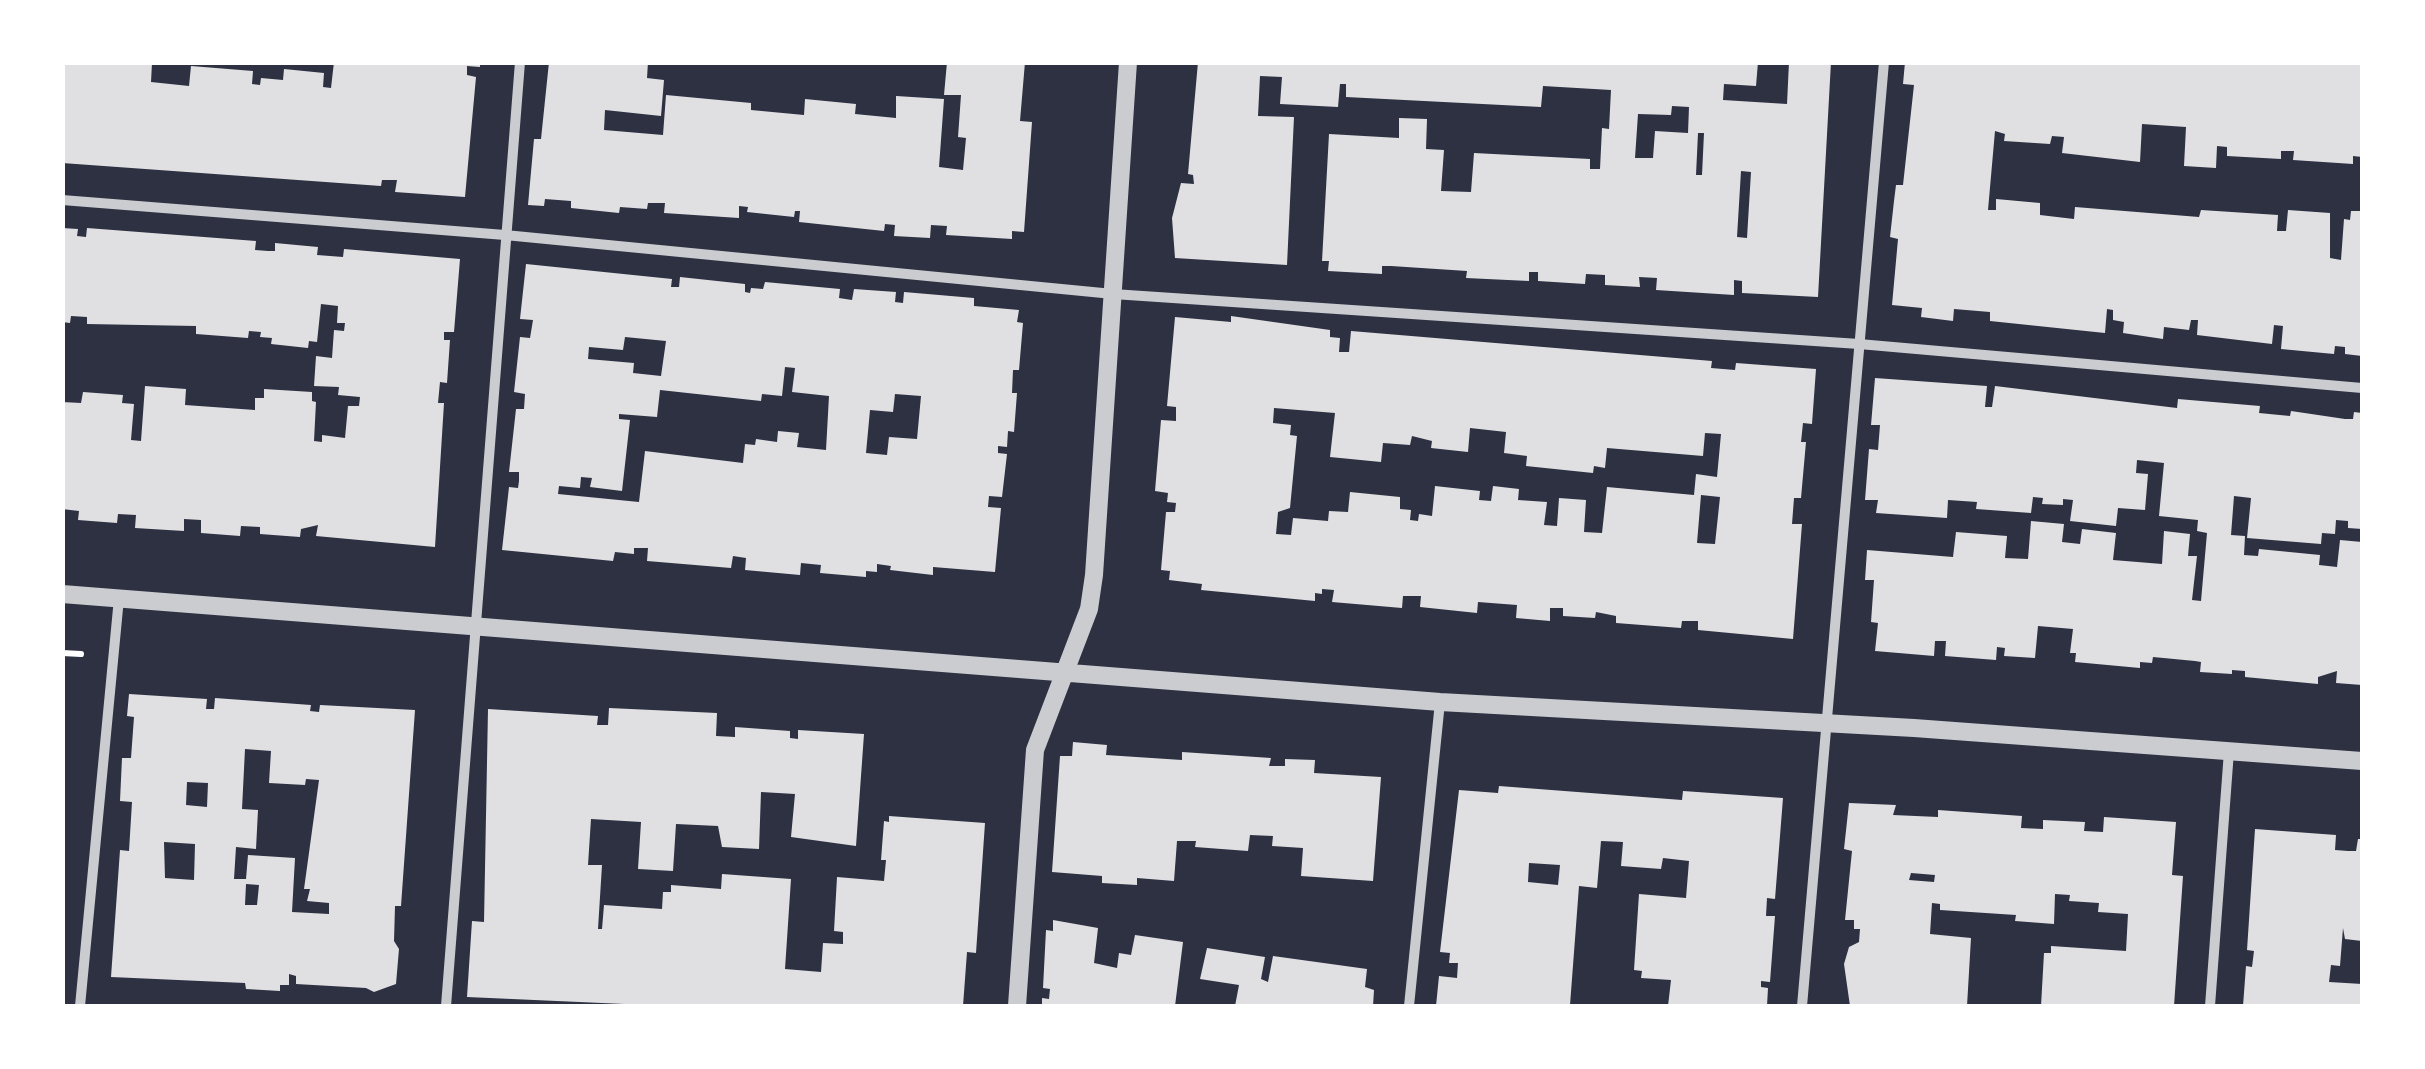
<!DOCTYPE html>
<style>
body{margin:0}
#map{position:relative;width:2425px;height:1069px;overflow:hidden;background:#2d3142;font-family:"Work Sans",sans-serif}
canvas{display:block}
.frame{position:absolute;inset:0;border:65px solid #fff;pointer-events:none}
</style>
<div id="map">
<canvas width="2425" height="1069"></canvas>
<div class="frame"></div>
</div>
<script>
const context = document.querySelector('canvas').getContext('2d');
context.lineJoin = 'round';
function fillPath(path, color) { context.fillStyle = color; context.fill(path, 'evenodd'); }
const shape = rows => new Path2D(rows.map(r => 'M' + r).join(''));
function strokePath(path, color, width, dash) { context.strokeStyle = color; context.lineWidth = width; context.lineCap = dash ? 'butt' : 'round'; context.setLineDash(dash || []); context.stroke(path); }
fillPath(shape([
 [64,62,152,63,151,82,189,86,191,66,253,71,252,84,260,85,261,78,283,80,284,69,324,73,323,87,331,88,334,62,480,62,480,67,467,66,467,75,476,77,465,197,395,192,397,180,382,180,381,186,62,163],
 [549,62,648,62,647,78,664,80,661,116,605,110,604,130,663,135,666,95,751,103,751,110,804,115,805,99,856,104,855,114,896,118,896,96,944,99,939,167,963,170,966,138,958,137,961,95,944,95,947,62,1025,62,1020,121,1032,122,1024,232,1012,231,1012,239,946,235,947,226,931,225,930,238,894,236,895,225,885,224,884,231,799,222,800,211,795,211,794,217,747,212,748,207,739,206,739,218,664,213,665,203,648,203,647,209,620,207,619,213,571,208,571,201,545,199,544,206,528,205,534,139,541,139],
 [1198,62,1758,62,1756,86,1724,84,1723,100,1787,104,1789,62,1831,62,1818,297,1742,293,1742,281,1734,280,1734,295,1656,290,1657,278,1639,277,1640,287,1605,285,1605,275,1586,274,1585,284,1538,281,1538,272,1529,272,1529,281,1466,278,1467,271,1391,266,1382,266,1382,274,1328,271,1329,261,1322,261,1329,134,1399,138,1399,118,1427,119,1426,149,1444,150,1441,191,1471,192,1474,153,1590,159,1590,169,1600,169,1602,128,1609,129,1611,90,1543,86,1541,107,1346,97,1346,84,1340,84,1338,107,1280,104,1282,77,1260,76,1258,116,1294,117,1287,265,1175,258,1172,218,1181,183,1194,184,1193,175,1188,174],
 [1672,106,1689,107,1688,133,1655,131,1653,158,1635,158,1638,114,1671,115],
 [1698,133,1704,133,1702,175,1696,175],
 [1741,171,1751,172,1747,238,1737,237],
 [1905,62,2362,62,2362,157,2353,156,2353,164,2293,160,2294,151,2281,151,2281,159,2227,156,2227,147,2217,146,2216,168,2184,166,2186,127,2142,124,2140,162,2062,153,2064,137,2052,136,2050,144,2004,141,2005,134,1995,131,1988,210,1996,210,1996,199,2040,203,2040,215,2074,219,2075,207,2199,217,2201,210,2278,215,2277,231,2286,231,2288,210,2330,213,2330,258,2341,260,2344,219,2350,220,2351,211,2362,211,2362,356,2345,354,2345,347,2335,346,2334,354,2281,349,2283,326,2274,325,2272,344,2197,335,2198,320,2191,320,2189,330,2164,327,2163,339,2123,333,2124,322,2113,320,2113,310,2107,309,2105,333,1990,321,1990,312,1954,309,1953,321,1921,317,1922,308,1892,305,1898,239,1890,237,1894,201,1896,185,1903,185,1914,85,1903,84],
 [62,228,78,229,77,236,86,237,87,228,256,241,255,250,268,251,275,251,275,243,318,247,317,255,343,257,344,249,460,259,454,332,444,332,444,340,450,340,447,383,440,382,438,403,444,403,435,547,316,536,318,525,301,529,300,537,260,534,260,527,241,526,240,536,201,533,201,520,184,519,184,531,135,528,136,515,118,514,117,523,78,520,79,511,62,509,62,402,81,403,83,392,123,395,122,403,134,404,131,440,141,441,145,386,186,389,185,405,255,410,255,398,264,398,264,389,312,392,312,401,316,402,314,441,322,442,322,435,345,438,348,406,359,406,360,397,338,395,339,387,314,386,316,356,332,358,334,330,344,331,345,323,337,323,338,306,321,304,317,342,309,341,308,348,271,344,272,338,260,337,261,332,249,331,248,338,196,334,196,326,87,324,87,317,71,316,70,323,62,322],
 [526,264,672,279,671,287,679,287,680,277,745,284,745,292,750,293,751,288,763,289,765,282,840,289,839,298,852,300,854,289,896,292,895,302,903,303,904,292,974,298,974,306,1019,310,1017,322,1023,323,1019,370,1013,370,1012,393,1017,393,1014,432,1008,431,1007,447,998,446,998,453,1007,454,1002,497,989,496,988,507,1001,508,995,572,933,567,933,575,890,570,891,566,877,564,877,572,866,571,866,577,820,573,821,565,801,563,800,575,745,570,746,558,733,556,731,568,647,561,648,548,634,548,634,554,615,552,613,561,502,550,509,487,518,488,519,481,519,472,509,472,516,409,524,409,525,394,514,392,520,337,530,338,533,320,520,319],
 [625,337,666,341,661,376,633,373,634,363,588,359,589,347,623,350],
 [785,367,795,368,792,392,829,396,826,450,797,447,799,433,778,431,777,442,756,439,755,445,745,444,743,463,645,451,639,502,558,494,559,486,580,488,581,477,592,478,590,487,622,491,630,420,619,419,619,414,657,417,660,390,761,401,762,394,782,396],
 [895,394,921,396,917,439,889,437,887,455,866,453,870,410,893,412],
 [1231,316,1330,330,1330,337,1340,338,1339,352,1349,352,1351,331,1712,361,1711,368,1735,370,1736,363,1816,369,1812,424,1803,423,1801,442,1806,442,1801,498,1794,498,1792,524,1802,524,1793,639,1698,630,1698,621,1682,621,1681,628,1616,623,1616,616,1596,612,1595,618,1563,616,1563,608,1550,608,1550,621,1516,618,1517,605,1478,602,1477,613,1420,607,1421,596,1403,596,1402,608,1332,602,1334,590,1322,589,1322,594,1315,593,1315,601,1201,590,1202,584,1169,580,1170,571,1161,570,1166,512,1175,512,1176,503,1167,502,1168,493,1155,491,1161,420,1176,421,1176,407,1167,406,1175,317,1231,322],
 [1274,408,1335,413,1330,457,1381,462,1383,443,1410,445,1412,436,1432,441,1431,448,1468,452,1470,428,1506,432,1504,453,1527,456,1526,466,1593,473,1594,466,1605,468,1607,448,1703,456,1705,433,1721,434,1717,477,1696,474,1694,495,1607,487,1602,533,1584,532,1586,500,1559,498,1557,526,1544,525,1547,502,1518,500,1519,489,1493,486,1491,501,1479,500,1480,491,1435,486,1432,516,1419,514,1418,521,1410,520,1411,510,1400,509,1400,497,1350,492,1348,512,1329,511,1328,521,1293,518,1291,535,1276,534,1278,512,1290,508,1297,436,1290,435,1291,425,1273,423],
 [1701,495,1720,497,1715,544,1697,543],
 [1875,378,1987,386,1985,407,1992,407,1995,386,2177,408,2178,399,2260,406,2259,413,2290,416,2291,411,2345,419,2353,419,2354,412,2362,413,2362,529,2348,528,2348,521,2336,520,2335,534,2322,533,2321,544,2247,538,2251,498,2234,496,2231,535,2245,536,2244,555,2258,556,2259,549,2320,555,2319,565,2337,567,2340,540,2362,542,2362,685,2336,683,2337,671,2318,677,2318,684,2245,677,2245,671,2232,670,2232,674,2200,672,2201,662,2195,661,2153,657,2152,663,2140,662,2140,668,2075,662,2076,653,2070,653,2073,629,2038,626,2035,658,2004,656,2005,648,1997,647,1996,660,1945,656,1946,641,1935,641,1934,656,1875,651,1878,623,1871,622,1874,580,1865,580,1867,550,1953,557,1956,532,2007,536,2005,558,2028,559,2031,521,2064,524,2062,542,2080,544,2082,529,2116,533,2113,560,2162,564,2164,531,2190,534,2188,556,2197,556,2192,600,2201,601,2207,533,2197,531,2198,520,2159,516,2164,463,2137,460,2136,473,2148,474,2145,510,2118,508,2116,526,2070,521,2073,500,2063,499,2063,505,2042,504,2043,498,2033,497,2031,513,1976,509,1977,502,1948,500,1947,518,1876,513,1878,500,1865,500,1869,449,1878,450,1880,425,1871,425],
 [129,694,207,699,206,709,214,709,215,698,311,705,310,711,319,712,320,705,415,710,401,906,395,906,394,941,399,949,396,984,374,992,366,988,296,984,296,976,289,974,289,985,280,985,280,991,246,989,245,983,111,977,120,850,129,851,132,802,120,801,122,758,131,758,134,717,127,716],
 [245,749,271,751,269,783,305,785,306,779,319,780,304,889,310,889,307,901,329,903,329,914,292,912,295,858,248,855,246,879,234,879,236,847,256,849,258,810,242,809],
 [187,782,208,783,207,807,186,805],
 [164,842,195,844,194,880,165,878],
 [246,884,259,885,257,905,245,905],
 [609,708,717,713,716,736,735,737,735,727,790,731,790,738,798,739,798,730,864,734,856,846,791,837,795,794,761,792,759,849,722,847,718,826,676,824,673,871,638,869,641,822,591,819,588,865,602,865,598,929,602,929,604,905,662,909,663,892,671,892,671,885,721,889,722,874,791,879,785,969,821,972,823,943,843,944,843,932,834,931,837,877,884,881,886,860,881,860,884,821,889,822,889,816,985,823,976,953,967,952,963,1006,669,1006,467,997,472,921,484,922,488,709,598,716,597,725,608,725],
 [1073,742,1107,745,1106,755,1182,760,1182,752,1271,758,1269,766,1285,766,1285,759,1315,760,1314,773,1381,777,1373,881,1301,876,1303,848,1272,846,1273,836,1250,835,1248,851,1195,847,1196,841,1177,841,1174,881,1137,878,1137,885,1102,883,1102,876,1052,872,1060,756,1072,756],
 [1499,786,1682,800,1683,791,1783,798,1775,899,1767,898,1766,916,1775,916,1770,982,1761,981,1761,987,1768,988,1767,1006,1668,1006,1671,980,1641,978,1642,971,1634,970,1639,894,1686,898,1689,861,1663,858,1661,869,1621,866,1623,842,1601,841,1597,888,1579,886,1570,1005,1436,1006,1439,976,1457,978,1458,963,1449,963,1450,953,1440,952,1459,790,1498,793],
 [1529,863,1560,865,1558,885,1528,882],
 [1849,803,1896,805,1893,815,1938,817,1938,810,2022,816,2021,828,2043,829,2043,820,2085,822,2084,831,2103,832,2104,817,2176,822,2172,875,2183,876,2174,1006,2041,1006,2044,953,2051,953,2051,946,2126,951,2128,914,2098,912,2099,903,2069,901,2070,895,2055,894,2054,924,2015,921,2016,915,1940,910,1940,904,1932,903,1930,934,1971,938,1967,1006,1850,1006,1844,964,1849,947,1859,942,1860,929,1854,929,1854,920,1845,920,1852,851,1844,849],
 [1911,873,1935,875,1934,882,1909,880],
 [2255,829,2336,835,2335,850,2348,851,2356,851,2358,839,2362,839,2362,941,2345,939,2343,928,2340,966,2331,965,2329,982,2362,984,2362,1006,2243,1006,2246,966,2252,967,2254,951,2247,950],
 [1053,920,1098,928,1094,963,1117,968,1119,953,1131,955,1135,935,1183,942,1175,1006,1042,1006,1042,998,1049,999,1050,989,1043,988,1046,930,1053,931],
 [1207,948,1265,957,1261,979,1268,982,1273,956,1367,969,1365,987,1374,990,1373,1006,1235,1006,1239,985,1200,979]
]), '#e0e0e3');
strokePath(shape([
 [62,653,81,654]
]), '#fff', 6);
strokePath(shape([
 [62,200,505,235,1113,294,1859,344,2362,388],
 [80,1006,119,598],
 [446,1006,520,62],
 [1409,1006,1440,702],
 [1802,1006,1884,62],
 [2210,1006,2229,751]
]), '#caccd0', 10);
strokePath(shape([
 [62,594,1440,702,1914,728,2362,761],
 [1017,1006,1035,750,1089,609,1094,575,1128,62]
]), '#caccd0', 18);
</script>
